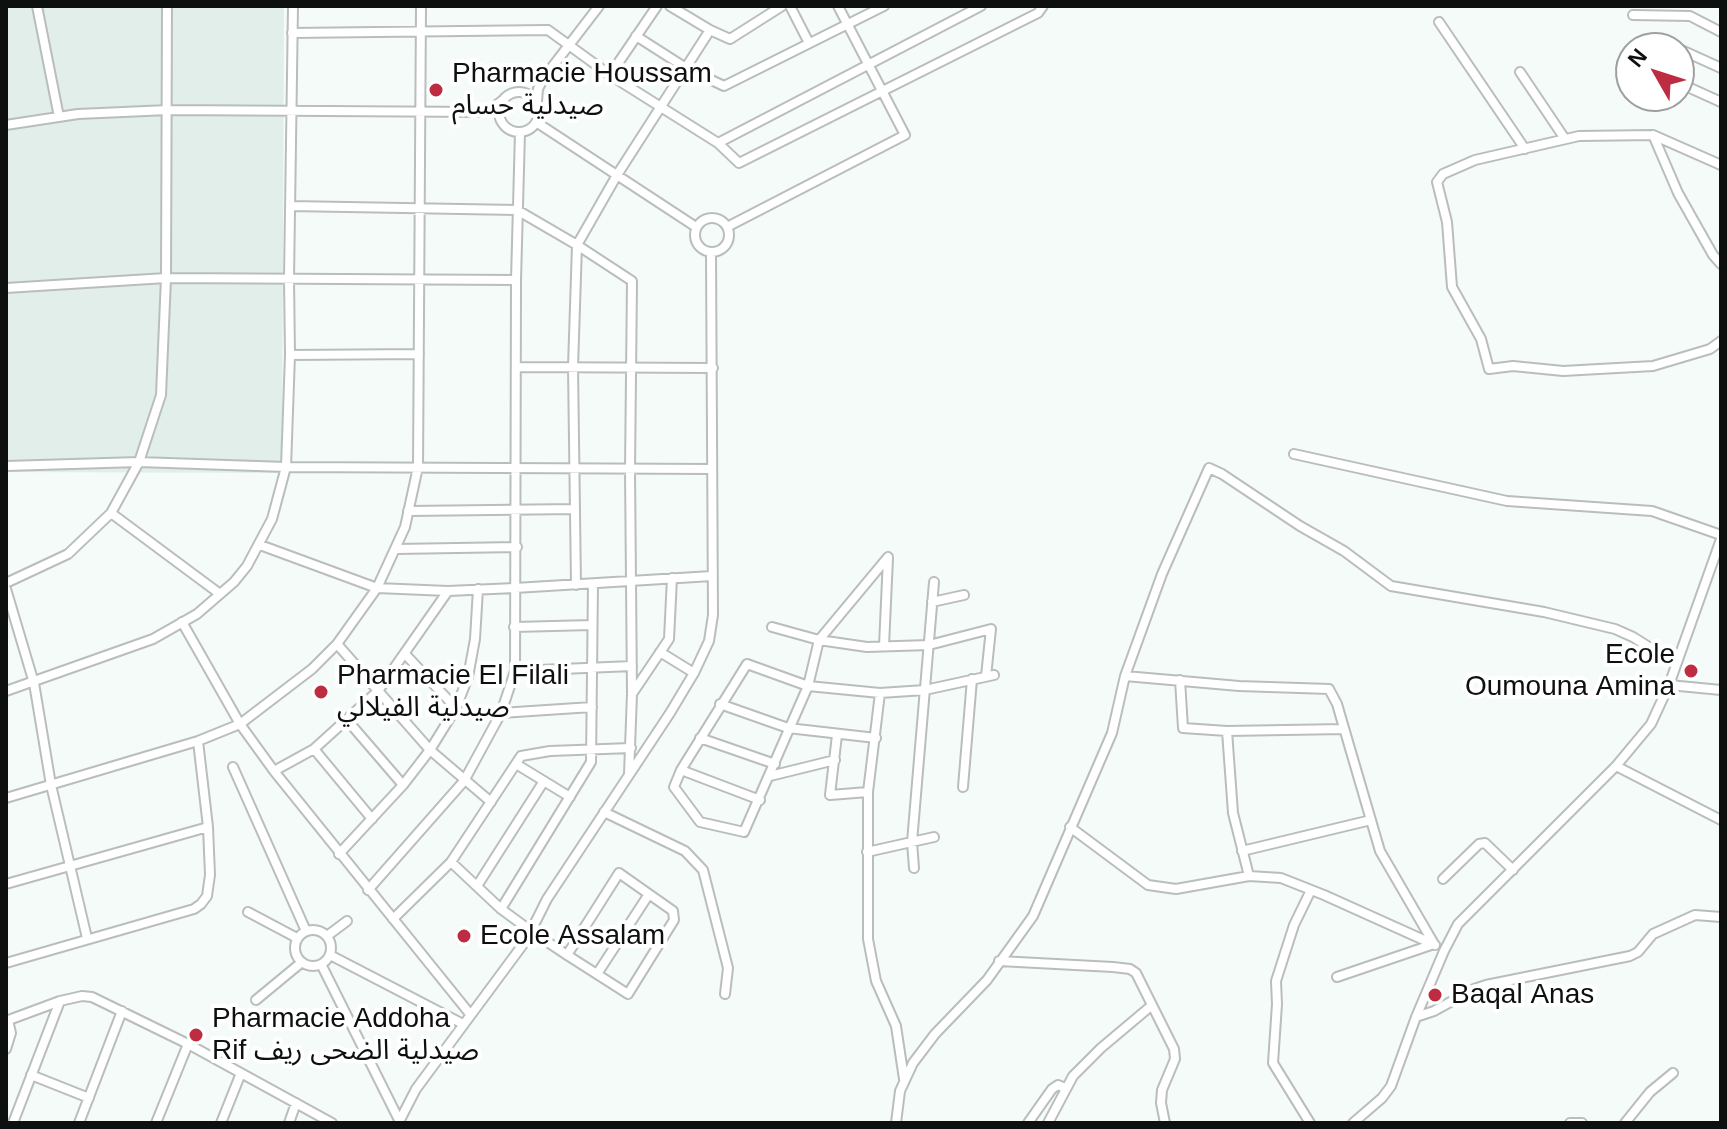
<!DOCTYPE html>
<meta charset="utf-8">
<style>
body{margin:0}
#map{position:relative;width:1727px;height:1129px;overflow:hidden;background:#f5fbf8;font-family:Arial,sans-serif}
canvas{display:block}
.frame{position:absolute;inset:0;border:8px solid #0e100f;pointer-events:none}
.north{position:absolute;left:1615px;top:32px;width:80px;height:80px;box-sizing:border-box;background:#fff;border:2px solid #9f9f9f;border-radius:50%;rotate:309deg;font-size:22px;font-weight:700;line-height:32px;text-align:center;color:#0e100f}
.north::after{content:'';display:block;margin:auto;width:28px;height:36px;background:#bd2c41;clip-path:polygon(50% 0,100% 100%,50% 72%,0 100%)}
</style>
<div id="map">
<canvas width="1727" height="1129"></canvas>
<div class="frame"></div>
<div class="north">N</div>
</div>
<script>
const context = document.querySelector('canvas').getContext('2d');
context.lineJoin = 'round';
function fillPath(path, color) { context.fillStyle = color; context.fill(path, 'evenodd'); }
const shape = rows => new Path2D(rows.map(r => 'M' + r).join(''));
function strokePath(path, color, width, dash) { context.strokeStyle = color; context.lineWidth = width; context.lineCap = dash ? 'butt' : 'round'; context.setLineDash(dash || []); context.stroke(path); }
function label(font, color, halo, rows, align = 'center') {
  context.font = font + ' Arial,"Noto Sans Arabic",sans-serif'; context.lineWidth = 8; context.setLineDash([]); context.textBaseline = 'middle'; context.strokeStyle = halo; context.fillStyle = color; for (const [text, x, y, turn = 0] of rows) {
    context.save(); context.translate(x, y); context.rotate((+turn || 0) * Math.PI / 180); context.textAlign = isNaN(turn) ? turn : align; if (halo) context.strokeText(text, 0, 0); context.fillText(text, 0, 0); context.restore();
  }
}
fillPath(shape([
 [6,6,284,6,282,473,6,472]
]), '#e1eee9');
const minor = shape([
 [37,6,59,117],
 [670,6,710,30,730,39,782,6],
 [790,6,809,43],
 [1633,15,1690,16,1721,32],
 [1439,22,1525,149],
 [292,33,548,30,610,75,718,143,981,6],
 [636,36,686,68,724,86,884,6],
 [1667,43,1678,48],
 [1679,49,1721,68],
 [1520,72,1565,139],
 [610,75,657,6],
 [1679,83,1721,102],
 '499 112a20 20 0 1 1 40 0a20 20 0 1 1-40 0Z',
 [537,101,538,89,543,79,599,6],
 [536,122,696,227],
 [6,125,78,114,168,110,482,112,491,109,503,100],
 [520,132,516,280,515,671,501,713,592,707],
 [1653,135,1678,193,1713,255,1721,264],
 [718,143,739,163,1038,13,1043,6],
 [1721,165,1653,135,1579,136,1475,160,1443,174,1437,182,1447,222,1452,287,1481,339,1489,369,1513,366,1563,371,1653,366,1710,349,1721,341],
 [290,206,517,210,577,245,632,281,630,470,632,694,629,774],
 '695 235a17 17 0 1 1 34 0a17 17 0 1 1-34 0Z',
 [727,227,905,135,838,6],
 [6,288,166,278,516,280],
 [290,355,419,354],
 [516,367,713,368],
 [1294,454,1507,501,1652,511,1721,535],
 [6,466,139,462,286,467,712,469],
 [408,511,575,509],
 [111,513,220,594],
 [260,545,377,588,448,591,515,588,712,576],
 [396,549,517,547],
 [6,583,68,554,111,513,139,462,161,395,166,278,167,6],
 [576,585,573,367,577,245,617,175,710,30],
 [6,589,34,683,51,785,87,938],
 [932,602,964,595],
 [182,622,240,724,274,771,470,1014],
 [514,627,592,625],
 [772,627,819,640,867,647,929,645,991,629,986,676],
 [337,644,430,750,491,802],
 [884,646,888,558],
 [660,652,694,673],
 [405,654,456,708],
 [515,671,632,666],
 [1125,676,1239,686,1329,689,1337,704,1380,851,1434,944,1337,977],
 [1180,680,1183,728,1227,731,1344,729],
 [1669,685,1721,690],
 [6,691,153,639,197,614,234,582,247,566,272,519,286,467,290,355,289,279,293,6],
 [880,693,868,792,868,939,876,981,896,1026,904,1079],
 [632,694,669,639,672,578],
 [720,704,788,728,876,738],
 [348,721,403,785],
 [1227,731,1233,813,1249,876],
 [837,735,830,795,868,792],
 [700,738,775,764],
 [314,749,372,819],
 [516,764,570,797],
 [1616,766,1721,820],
 [233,767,306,931],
 [681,770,674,787,700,822,744,832,808,686,819,640,888,557],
 [274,771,314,749,378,691,448,591],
 [770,776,835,760],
 [963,787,972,679],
 [6,798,198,741,240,724,312,669,337,644,377,588,405,527,418,467,421,6],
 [760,800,681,770,747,664,808,686,880,693,925,690,994,675],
 [604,812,685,851,703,870,728,968,725,994],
 [1070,827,1148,885,1176,889,1249,876,1281,878,1324,895,1435,945],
 [1242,851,1371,820],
 [867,852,934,837],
 [339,854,403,785,430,750,456,708,468,677,475,639,478,589],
 [451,862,501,909,531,931,567,955,628,994,674,920,673,911,619,873,567,955],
 [914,868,912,842,934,582],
 [1443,879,1479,844,1485,843,1513,870],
 [6,884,208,827],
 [477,886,544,781],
 [368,890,464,781,501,713],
 [501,909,591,762,593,584],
 [248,912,297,938],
 [393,919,451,862,521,756,550,751,631,748],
 '295 948a18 18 0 1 1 36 0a18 18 0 1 1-36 0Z',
 [327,936,347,921],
 [330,955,463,1024],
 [999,961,1113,967,1130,969,1136,973,1174,1049,1175,1059,1162,1090,1161,1103,1165,1123],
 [6,963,194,909,201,904,207,896,210,875,208,827,198,741],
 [321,964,400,1122],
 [597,974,649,894],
 [256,1000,302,962],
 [1416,1017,1434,1011,1474,989,1486,985,1630,956,1638,952,1653,934,1695,915,1721,917],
 [6,1021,60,1001,82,996,92,997,188,1044,332,1123],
 [6,1049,11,1033,8,1020],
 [31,1075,89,1098],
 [400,1120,416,1089,527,939,547,899,670,713,694,673,709,641,713,615,711,253],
 [13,1123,60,1001],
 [79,1123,122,1011],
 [156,1123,188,1044],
 [221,1123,241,1073],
 [289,1123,296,1103],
 [896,1123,900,1091,913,1063,935,1034,987,980,1033,916,1112,733,1125,676,1162,574,1209,468,1222,474,1300,526,1344,551,1391,586,1544,612,1615,629,1633,637,1676,664],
 [1028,1123,1052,1089,1058,1085,1065,1088],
 [1048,1123,1073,1076,1101,1048,1151,1006],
 [1310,1123,1273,1063,1277,1004,1276,981,1294,925,1311,890],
 [1353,1123,1382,1098,1391,1086,1416,1017,1444,951,1458,924,1616,766,1651,724,1669,685,1721,539],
 [1570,1123,1582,1123],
 [1625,1123,1650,1092,1673,1073]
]);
strokePath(minor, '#b9bebc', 12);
strokePath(minor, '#fff', 8);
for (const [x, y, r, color] of [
 [436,90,8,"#bd2c41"],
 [1691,671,8,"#bd2c41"],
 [321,692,8,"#bd2c41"],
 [464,936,8,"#bd2c41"],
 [1435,995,8,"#bd2c41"],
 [196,1035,8,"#bd2c41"]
]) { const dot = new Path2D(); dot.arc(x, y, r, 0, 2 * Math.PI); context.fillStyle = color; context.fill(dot); strokePath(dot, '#fff', 3); }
label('28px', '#0e100f', '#fff', [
 ["Pharmacie Houssam",452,74],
 ["صيدلية حسام",452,106],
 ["Ecole",1675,655,"right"],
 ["Oumouna Amina",1675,687,"right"],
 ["Pharmacie El Filali",337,676],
 ["صيدلية الفيلالي",337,708],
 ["Ecole Assalam",480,936],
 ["Baqal Anas",1451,995],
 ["Pharmacie Addoha",212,1019],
 ["Rif صيدلية الضحى ريف",212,1051]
], 'left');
</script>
